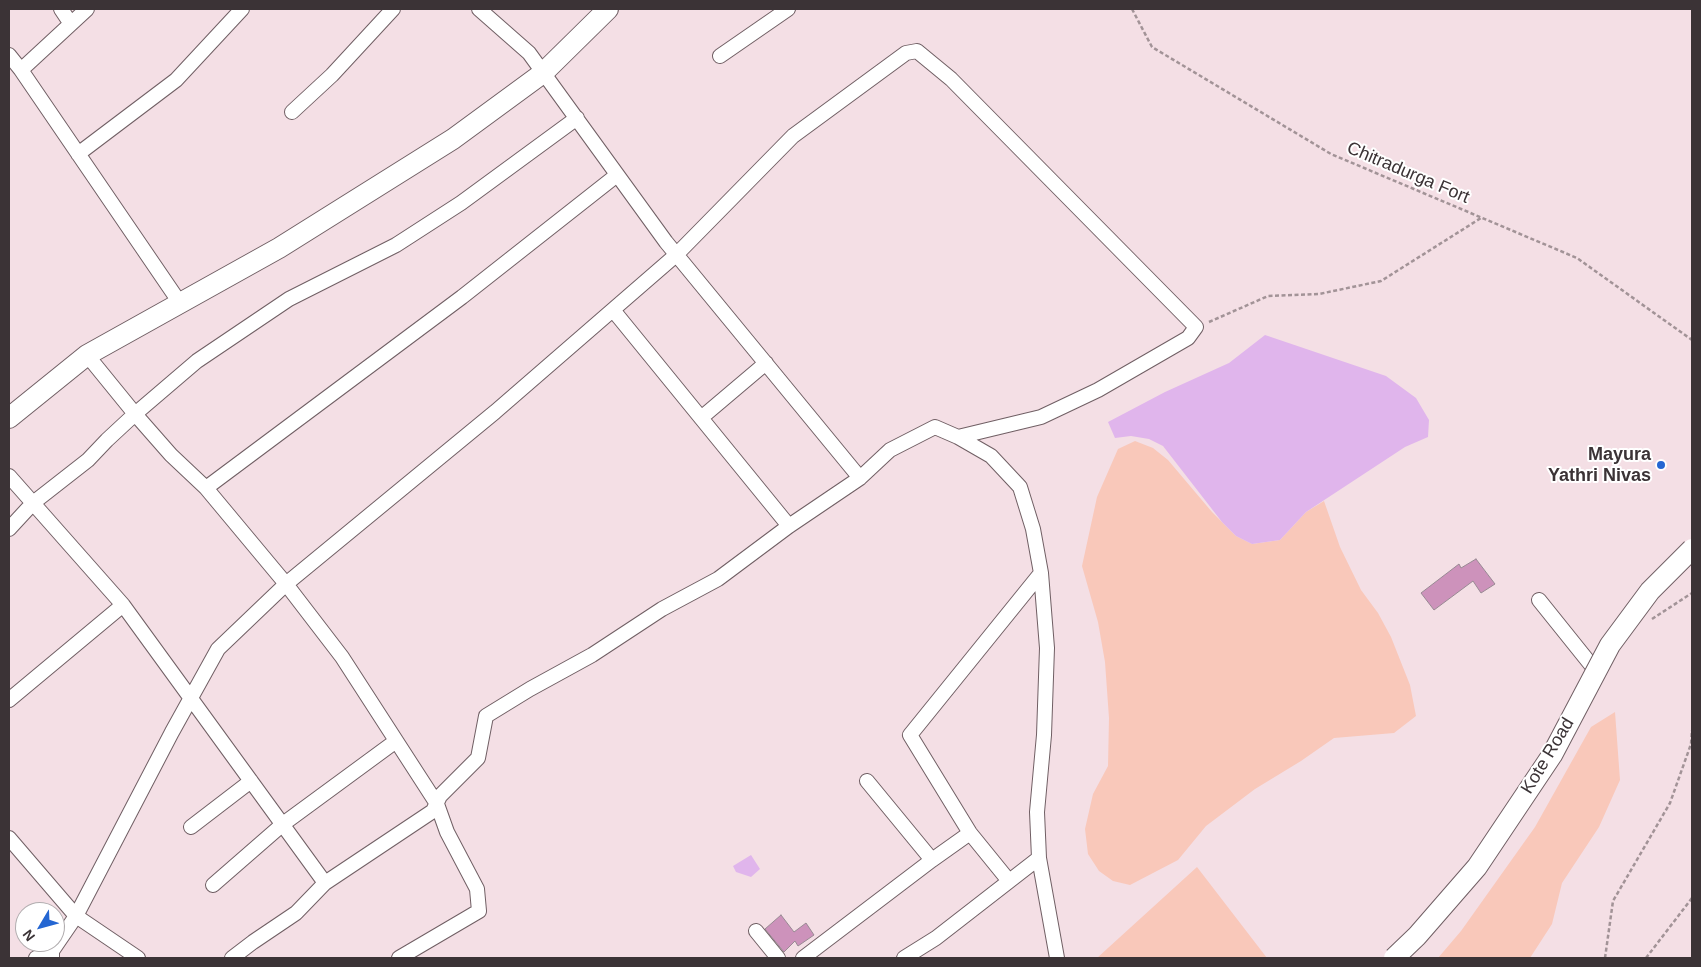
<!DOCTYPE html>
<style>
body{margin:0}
#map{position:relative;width:1701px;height:967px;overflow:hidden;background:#f4dfe5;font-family:Arial,sans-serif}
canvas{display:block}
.frame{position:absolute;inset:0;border:10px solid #3b3336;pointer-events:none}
.north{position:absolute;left:15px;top:902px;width:50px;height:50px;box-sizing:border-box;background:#fff;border:1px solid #b1adaf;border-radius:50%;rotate:233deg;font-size:14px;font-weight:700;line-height:20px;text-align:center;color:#3b3336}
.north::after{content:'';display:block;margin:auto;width:18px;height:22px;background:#2466d2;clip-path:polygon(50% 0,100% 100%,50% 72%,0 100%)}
</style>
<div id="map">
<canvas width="1701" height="967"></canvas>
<div class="frame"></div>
<div class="north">N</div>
</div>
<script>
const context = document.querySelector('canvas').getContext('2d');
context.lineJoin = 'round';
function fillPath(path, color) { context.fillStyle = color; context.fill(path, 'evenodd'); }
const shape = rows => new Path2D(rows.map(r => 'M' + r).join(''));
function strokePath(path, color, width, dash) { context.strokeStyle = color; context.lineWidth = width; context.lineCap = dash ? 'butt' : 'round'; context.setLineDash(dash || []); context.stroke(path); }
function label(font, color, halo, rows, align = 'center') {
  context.font = font + ' Arial,sans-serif'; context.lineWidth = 4; context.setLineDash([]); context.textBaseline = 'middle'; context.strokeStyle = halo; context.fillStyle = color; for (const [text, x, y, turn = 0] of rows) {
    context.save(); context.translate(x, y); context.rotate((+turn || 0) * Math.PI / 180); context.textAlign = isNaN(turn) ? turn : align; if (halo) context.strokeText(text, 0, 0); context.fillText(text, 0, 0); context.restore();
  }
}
fillPath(shape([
 [1135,441,1153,448,1168,460,1212,512,1236,536,1252,544,1280,540,1306,512,1324,501,1340,547,1361,590,1378,613,1391,637,1410,685,1416,716,1394,733,1334,738,1301,761,1255,789,1206,826,1178,860,1130,885,1113,881,1099,871,1088,854,1085,829,1093,794,1108,766,1109,718,1105,662,1098,622,1082,566,1097,497,1118,449],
 [1615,712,1620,780,1599,827,1562,883,1552,924,1530,958,1438,958,1461,931,1535,827,1591,727],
 [1197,867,1267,958,1097,958]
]), '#f9c8ba');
fillPath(shape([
 [1265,335,1386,376,1416,398,1429,420,1428,437,1405,447,1306,512,1280,540,1252,544,1236,536,1222,522,1163,446,1149,439,1131,436,1115,438,1108,422,1165,392,1229,363],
 [751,855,760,869,751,877,736,872,733,866]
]), '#e0b5ec');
const building = shape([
 [1476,559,1495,584,1481,593,1473,581,1434,610,1421,593,1459,564,1461,568,1476,559],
 [781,915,794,932,806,923,814,935,798,946,795,941,784,952,765,929,781,915]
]);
fillPath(building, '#cd92bb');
strokePath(building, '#988993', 1);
const street = shape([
 [61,9,71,24],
 [87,9,21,70,180,303],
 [479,9,529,53,666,242,860,478],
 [9,55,21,70],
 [720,56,788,9],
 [292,112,332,75,393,9],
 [78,154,176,80,242,9],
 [613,310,789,526],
 [87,355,135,414,171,455,206,488,286,584,342,657,437,804,447,832,477,889,479,911,399,958],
 [701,418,766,363],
 [9,476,123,605,325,883],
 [206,488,462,297,617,175],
 [9,529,33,503,88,460,107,440,135,414,197,361,289,299,396,245,461,203,577,118],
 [1539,600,1596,671],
 [9,700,123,605],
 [867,781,932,860],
 [191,827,251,781],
 [9,838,76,916,138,958],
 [1009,881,970,833,910,735,1041,573],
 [213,885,283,824,396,741],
 [756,931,778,958],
 [36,958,52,951],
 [52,958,52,951,76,916,172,732,218,649,286,584,495,412,676,255,793,136,906,53,917,51,951,79,1196,327,1188,338,1098,390,1041,417,958,437],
 [232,958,253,942,296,913,325,883,433,811,440,796,478,758,486,716,530,689,592,655,662,609,718,579,789,526,860,478,890,450,935,427,958,437,991,456,1020,487,1033,529,1041,573,1047,648,1044,735,1037,812,1039,858,1057,958],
 [803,958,932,860,970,833],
 [904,958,936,938,1039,858]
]);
const secondary = shape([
 [9,418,87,355,279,248,453,139,543,73,608,9]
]);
strokePath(street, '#705f64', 16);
strokePath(secondary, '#705f64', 22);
strokePath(shape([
 [1132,9,1152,47,1331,154,1577,258,1692,340],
 [1209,322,1268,296,1319,294,1381,281,1481,218],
 [1652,619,1692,593],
 [1605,958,1613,901,1670,803,1691,744,1692,730],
 [1646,958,1692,898]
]), '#a29397', 2.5, [4, 2.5]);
strokePath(street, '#fff', 14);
strokePath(secondary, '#fff', 20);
const secondaryBridge = shape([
 [1394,958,1417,936,1477,867,1552,755,1610,645,1650,591,1692,549]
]);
strokePath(secondaryBridge, '#705f64', 22, []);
strokePath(secondaryBridge, '#fff', 20);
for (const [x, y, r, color] of [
 [1661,465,5,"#2466d2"]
]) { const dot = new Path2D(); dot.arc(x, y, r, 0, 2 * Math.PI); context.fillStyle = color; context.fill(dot); strokePath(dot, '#fff', 2); }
label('18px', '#3b3336', '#fff', [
 ["Chitradurga Fort",1408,173,23],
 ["Kote Road",1548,756,-59]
]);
label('bold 18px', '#3b3336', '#fff', [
 ["Mayura",1651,455],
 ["Yathri Nivas",1651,476]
], 'right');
</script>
